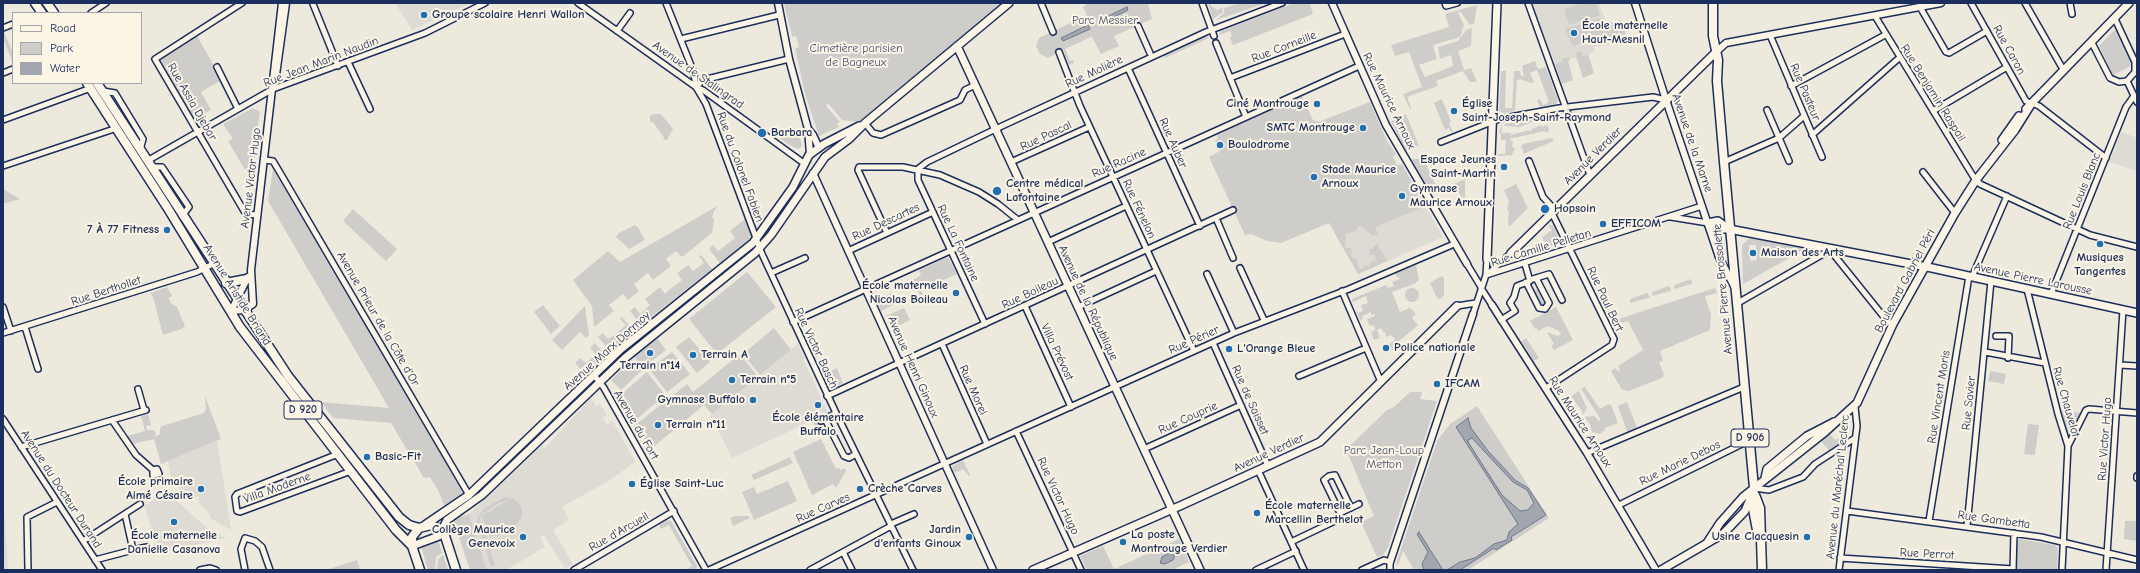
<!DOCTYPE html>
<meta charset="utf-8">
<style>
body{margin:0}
#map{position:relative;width:2140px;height:573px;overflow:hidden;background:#eee9dd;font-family:"Comic Neue",sans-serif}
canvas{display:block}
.frame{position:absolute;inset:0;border:4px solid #1b2f5e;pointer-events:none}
.legend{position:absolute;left:12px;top:12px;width:130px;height:72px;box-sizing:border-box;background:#fcf5e5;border:1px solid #a2a6af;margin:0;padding:5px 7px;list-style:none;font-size:12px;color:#1b2f5e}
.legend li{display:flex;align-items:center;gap:8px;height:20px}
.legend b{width:20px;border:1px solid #a2a6af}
</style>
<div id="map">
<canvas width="2140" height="573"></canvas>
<div class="frame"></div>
<ul class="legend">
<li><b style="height:5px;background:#fcf5e5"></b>Road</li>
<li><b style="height:11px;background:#cfcdca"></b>Park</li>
<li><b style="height:11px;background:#a2a7af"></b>Water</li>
</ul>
</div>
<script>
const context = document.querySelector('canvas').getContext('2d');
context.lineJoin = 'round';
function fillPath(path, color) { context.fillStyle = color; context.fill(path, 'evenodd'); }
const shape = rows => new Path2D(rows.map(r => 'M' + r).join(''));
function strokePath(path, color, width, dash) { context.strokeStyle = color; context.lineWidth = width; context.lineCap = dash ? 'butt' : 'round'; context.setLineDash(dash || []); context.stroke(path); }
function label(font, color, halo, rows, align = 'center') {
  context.font = font + ' "Comic Neue",sans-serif'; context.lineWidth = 4; context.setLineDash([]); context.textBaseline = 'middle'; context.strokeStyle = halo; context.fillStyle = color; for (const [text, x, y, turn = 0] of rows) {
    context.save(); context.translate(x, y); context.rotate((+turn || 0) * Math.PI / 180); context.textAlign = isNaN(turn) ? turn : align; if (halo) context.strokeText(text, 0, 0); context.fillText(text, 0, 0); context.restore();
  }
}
fillPath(shape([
 [395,3,471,3,412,30],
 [1532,3,1599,3,1607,25,1603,26,1609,45,1594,47,1595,52,1583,56,1581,51,1575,53,1577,58,1562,59,1563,62,1555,64],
 [2121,132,2135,137,2137,141,2137,171,2109,162],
 [1425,206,1443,237,1358,274,1336,236,1364,223,1376,228],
 [798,344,805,358,803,359,828,413,732,458,715,423,710,416],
 [591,398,596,406,600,404,607,415,603,418,607,425,612,420,635,462,610,480,562,507,569,520,553,530,573,564,565,569,544,535,540,538,545,547,506,570,487,570,469,514,542,445,545,448],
 [217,441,224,485,231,530,210,518,209,513,199,503,198,496,191,500,172,481,168,461],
 [164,492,168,493,208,529,226,538,165,552,159,550,144,506],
 [3,494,4,506,8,570,3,570]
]), '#dedbd4');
fillPath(shape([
 [784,3,1001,3,858,122,842,120,828,103,826,106,840,122,837,124,839,127,819,136,805,94,795,48,799,47,796,36,792,37],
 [1088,3,1148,3,1152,19,1114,36,1119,46,1101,54,1092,37,1093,36,1065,49,1070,61,1073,60,1074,63,1069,65,1063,50,1048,58,1040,54,1036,46,1039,38,1087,15,1083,7],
 [1208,3,1210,3,1211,6,1217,10,1222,8,1223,12,1213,19],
 [1241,3,1266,3,1216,20,1224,13,1224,8],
 [1294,3,1310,3,1313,14,1233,45,1230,38,1232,36,1230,31,1219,35,1221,31],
 [1583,3,1596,3,1600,15,1569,25,1564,9],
 [1477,5,1474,24,1470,25,1460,11,1458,13,1464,25,1460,37,1433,45,1437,59,1419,65,1425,77,1453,66,1451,55,1440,59,1438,47,1458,41,1466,30,1472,28,1471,46,1458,51,1464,70,1471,68,1477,82,1470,82,1463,71,1436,81,1438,86,1407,97,1411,108,1410,109,1403,94,1422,87,1409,52,1395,56,1391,45,1449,27,1445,14],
 [1600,18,1603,26,1621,20,1626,34,1607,40,1606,36,1573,46,1565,29],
 [2114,30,2116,31,2133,65,2113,75,2099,46],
 [4,32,13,53,13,63,3,38],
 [197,36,222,80,201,92,211,110,194,119,159,58],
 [1206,36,1209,38,1165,58,1164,56],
 [1581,51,1583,56,1588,54,1594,73,1583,78,1575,53],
 [1569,57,1570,60,1568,61,1573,80,1562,84,1555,64,1562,62,1562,59],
 [1535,61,1538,69,1546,67,1558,100,1556,104,1540,107,1537,100,1540,99,1543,105,1549,102,1537,70,1530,73,1534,82,1531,83,1520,79,1517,80,1515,111,1503,113,1499,111,1501,71,1506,71,1505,108,1512,108,1514,71,1520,71,1521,76,1524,76,1522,66],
 [1302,96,1313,120,1318,122,1370,102,1387,141,1396,154,1393,157,1397,165,1402,164,1425,206,1375,228,1378,234,1373,236,1362,227,1359,226,1356,231,1346,234,1345,244,1346,248,1351,248,1352,252,1351,255,1353,258,1357,259,1359,269,1362,269,1364,266,1369,266,1371,262,1375,262,1376,258,1375,255,1370,255,1369,251,1377,244,1387,261,1358,274,1329,223,1281,243,1267,241,1251,234,1245,235,1209,157,1220,151,1215,140,1218,139,1217,135],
 [1442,99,1451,122,1449,123,1453,132,1451,132,1449,128,1445,130,1434,103],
 [253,108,260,112,250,180,246,173,251,169,249,167,245,170,228,141,233,139,223,124],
 [653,114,661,114,673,129,667,140,663,139,664,137,652,121,650,122,650,116],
 [1406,114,1419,146,1413,146,1407,151,1402,145,1391,121],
 [1555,115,1553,120,1547,122,1544,122,1542,118,1520,127,1504,126,1505,124],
 [1502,124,1502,133,1511,133,1511,135,1529,130,1530,132,1532,129,1541,125,1542,127,1547,125,1549,130,1547,133,1545,131,1509,139,1513,142,1512,147,1515,148,1512,155,1498,156,1498,154,1505,154,1506,140,1501,140,1501,133,1499,133],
 [798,131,802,146,799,149,793,147,779,138],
 [1552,138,1554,141,1523,154,1523,148,1520,149,1523,144],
 [1422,155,1437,188,1429,192,1411,161,1412,159,1419,159],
 [273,169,462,491,461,494,444,505,439,492,430,477,424,478,391,423,333,418,321,402,389,408,268,201],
 [1465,179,1465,203,1454,184],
 [1516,184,1528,208,1510,226,1508,225,1509,211,1507,211,1509,201,1504,190],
 [3,189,20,199,3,204],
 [719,205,714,211,712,218,714,219,712,233,682,257,676,251,666,259,671,266,653,280,648,273,643,277,634,284,639,291,628,300,623,294,618,298,609,305,614,311,594,327,592,306,573,280,608,251,620,262],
 [353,209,397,249,386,261,343,221],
 [745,219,751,235,749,239,720,263,709,249,713,245,718,251,735,238,730,231],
 [635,225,638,227,645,240,629,249,616,237,619,233],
 [1548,225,1553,225,1561,243,1547,247,1542,237,1552,230],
 [1750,238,1778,243,1805,249,1743,284,1742,245],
 [1749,245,1756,245,1757,260,1750,261],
 [701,255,712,269,641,325,630,311,635,307,640,314,650,305,645,299,660,287,665,294,669,290,682,280,677,273,688,265,693,271,704,263,699,256],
 [948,257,957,274,921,290,923,295,922,300,913,280,921,275,919,270],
 [1416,265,1419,280,1414,284,1392,292,1400,312,1410,308,1416,314,1412,318,1418,325,1398,342,1400,346,1393,351,1389,345,1395,339,1391,335,1386,337,1385,332,1384,333,1381,328,1377,330,1380,338,1374,340,1373,338,1371,332,1375,330,1374,326,1369,325,1367,319,1375,316,1374,314,1371,315,1371,312,1362,316,1363,319,1360,320,1355,308,1358,313,1363,311,1361,305,1368,303,1366,296,1353,302,1352,299,1386,285,1388,288,1394,286,1392,282,1400,279,1399,277,1397,278,1395,273],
 [747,272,776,307,717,354,689,319],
 [1441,276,1444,278,1444,295,1440,299,1437,298,1430,283],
 [1691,279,1692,284,1674,289,1674,285],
 [1669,286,1671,290,1670,291,1652,296,1652,292],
 [167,287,172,296,168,298,171,303,177,307,185,326,182,329,163,335,153,297,150,293],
 [1715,288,1717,293,1705,296,1711,315,1710,330,1660,351,1663,361,1659,362,1664,374,1662,378,1629,391,1622,390,1611,371,1615,368,1618,371,1620,371,1618,366,1643,350,1628,321,1617,324,1615,320],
 '1405 295a7 7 0 1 1 14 0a7 7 0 1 1-14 0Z',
 [1537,289,1540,289,1547,306,1541,307,1534,292],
 [892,293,897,303,881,311,877,300],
 [1647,293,1650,297,1649,298,1630,303,1630,299],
 [543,305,560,326,551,334,534,312],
 [585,306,589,335,586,338,580,332,562,350,552,340],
 [1556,307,1573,340,1554,350,1551,346,1554,344,1547,332,1558,336,1561,334,1559,331,1548,326,1538,331,1537,328,1535,329,1530,321],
 [904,308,910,320,892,329,886,316],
 [622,317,634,331,613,348,610,345,608,347,611,350,609,350,598,337,603,333,608,339,613,336,626,325,620,319],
 [774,328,791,350,760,375,743,354],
 [689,337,710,362,697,373,676,347],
 [657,338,666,350,643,368,634,357],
 [1526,338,1539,358,1534,361,1521,341],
 [595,343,604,354,603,358,586,375,575,363,580,358,586,363,596,354,590,348],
 [672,352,690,374,667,392,649,369],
 [740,354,758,377,712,414,704,405,652,448,634,426,687,384,693,392],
 [632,360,642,370,621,390,611,380],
 [837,368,843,383,832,388,828,387,822,375],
 [1990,371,2006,374,2004,384,1988,381],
 [647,372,665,395,631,424,616,399],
 [1585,387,1600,409,1608,404,1611,405,1618,423,1605,428,1605,430,1600,434,1592,432,1590,424,1584,417,1594,416,1599,421,1601,420,1581,389],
 [1579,391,1587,408,1583,415,1582,411,1571,396],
 [1410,392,1422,392,1420,399,1437,401,1388,547,1384,554,1377,557,1361,522,1374,516,1345,447,1353,443,1387,410,1394,407],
 [205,396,221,439,161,464,154,439,133,444,127,436,145,431,141,416,148,414,151,425,146,426,147,430,153,430,156,433,154,437,160,434,160,428,162,426,204,413,206,408],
 [1627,402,1638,430,1628,434,1618,406],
 [1477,406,1549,518,1468,570,1414,570,1403,551,1398,565,1396,564,1437,441,1450,424],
 [2061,410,2081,413,2070,433,2067,432],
 [2028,424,2039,425,2035,455,2024,454],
 [1829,433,1835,440,1839,438,1843,444,1830,452,1820,440],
 [821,439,836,469,839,468,840,470,845,468,846,471,836,488,833,484,812,495,793,452],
 [790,457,793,463,754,480,751,475],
 [963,460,970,475,969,476,963,469,955,473,952,467],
 [788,481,797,501,754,520,742,492,754,487,757,494],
 [505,497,513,499,519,503,522,509,522,517,515,527,498,536,485,535,495,565,491,567,477,520,483,509],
 [507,501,481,516,491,533,486,532,480,521,481,515,500,502],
 [2137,512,2137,541,2124,539,2125,521,2136,521],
 [469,514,487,570,470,570,454,522,457,518],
 [735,516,749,516,750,518,733,526,730,518],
 [667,520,671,521,697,566,695,570,685,570,692,566,669,525,661,529,659,525],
 [1179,539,1189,562,1172,570,1087,570,1080,556,1103,546,1114,569],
 [2019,539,2055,545,2058,548,2057,570,2016,570,2017,541],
 [438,540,442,553,436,557,435,570,428,570,421,546],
 [443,555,448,570,437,570,438,559],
 [357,560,360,569,357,570,326,570]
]), '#cfcdca');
const water = shape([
 [1127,7,1128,10,1101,23,1100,20,1127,7],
 [1088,25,1090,29,1063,41,1061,38,1088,25],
 [1468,418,1471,428,1488,451,1515,480,1528,488,1546,515,1511,537,1512,540,1496,550,1494,548,1460,570,1447,570,1460,562,1475,558,1494,544,1507,540,1509,532,1518,524,1456,427,1468,418],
 [1472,438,1513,482,1527,490,1534,503,1528,510,1520,511,1502,495,1468,442,1468,440,1472,438],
 [1419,532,1429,548,1443,570,1424,570,1422,564,1428,552,1417,534,1419,532],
 [1169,553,1175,555,1173,560,1165,564,1160,563,1162,557,1169,553]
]);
fillPath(water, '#a2a7af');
strokePath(water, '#6c778f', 1);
strokePath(shape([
 [814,424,821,421]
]), '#c4c4c4', 5, [5, 2.5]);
const minor = shape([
 [242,3,155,59,244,211,247,214,257,215],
 [578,3,696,87,703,90,805,164],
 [666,3,694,73,696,87,706,104,762,254,836,413,913,570],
 [1041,3,1053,32],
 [1202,3,1214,36],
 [1445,3,1446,6,1457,3],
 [1528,3,1590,175],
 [1971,3,2026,101,2039,106,2106,158],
 [2025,3,2064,71],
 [2070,3,2072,14],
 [313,4,338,66],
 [1920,7,1946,52,1949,53,1987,31],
 [91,13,106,3],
 [1875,16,1973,176,1980,184,2090,235,2137,247],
 [2115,19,2135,62,2135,72,2127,81],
 [1138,26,1150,53],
 [3,28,13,24],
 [617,31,630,13],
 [1770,35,1822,157],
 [681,39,779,15],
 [1216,43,1246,117],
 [2092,43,2110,78,2119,82,2127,81],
 [1059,52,1080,106,1194,351],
 [348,62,370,109],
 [217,67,238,109],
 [1128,68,1200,226],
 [3,73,13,69],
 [1230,78,1345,34],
 [2127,81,2137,102],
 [1791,86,1885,35],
 [696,87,703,80,789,59],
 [103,91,115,93,143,139,140,150],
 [1767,110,1789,161],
 [1933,111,2007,67],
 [3,120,91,88],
 [865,123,873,133,881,135,960,100,965,90,975,85],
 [1812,135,1899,58],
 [1441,142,1499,119,1559,108,1653,97,1666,100],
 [264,160,273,161,279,171,469,495],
 [147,161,273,89,425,33,485,3],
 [1529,161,1543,197,1555,210],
 [1011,162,1089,127],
 [1724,162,1779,138,1804,116],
 [3,166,117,128],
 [151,167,162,167,189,207,182,216],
 [918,169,927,162,1002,126,1206,32,1282,3],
 [918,169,918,180,985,324],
 [1923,172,1955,213],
 [1671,217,1708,223],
 [1216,218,1233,258],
 [887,233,858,170,859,167,903,167,940,175,979,192,998,204,1018,220],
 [1048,242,1126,206],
 [848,251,933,212],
 [1467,264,1481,287],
 [1240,268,1264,320],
 [771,273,805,258],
 [1207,274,1234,333],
 [1488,274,1511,253],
 [1486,275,1702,206],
 [1972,277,2007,196],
 [1533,279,1549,274,1562,300],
 [1526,282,1539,308,1545,309,1549,303,1536,278],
 [1481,288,1492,305],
 [2027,289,2058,414,2068,446,2062,570],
 [1342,291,1381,382],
 [2051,294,2126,107,2134,96],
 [1736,304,1830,250,1888,322,1893,324],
 [1025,306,1071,407],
 [1457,306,1476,303],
 [3,307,11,331],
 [1078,307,1156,271],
 [1473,314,1486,275,1487,259],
 [1501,320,1515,311,1510,303,1514,297,1517,286,1530,281,1525,264],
 [793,322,1359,66],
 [25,327,38,369],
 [3,333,197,272,213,264],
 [1996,336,2009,336,2008,358],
 [1213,343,1268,466],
 [942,344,987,444],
 [1985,352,2045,363],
 [2120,365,2137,366],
 [594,375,604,388,706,570],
 [1299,376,1366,348],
 [1546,388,1612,345,1614,339,1552,213],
 [138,389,144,410],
 [827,396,1233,210],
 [3,419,102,570],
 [825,419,844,456,849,458,856,454],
 [112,420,136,455,153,470,153,475,159,474,157,469,153,470],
 [821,421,836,413],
 [1016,431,1081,570],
 [2068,446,2086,410,2089,409,2137,413],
 [21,447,146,410],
 [1144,449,1241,405],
 [1587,453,1744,387],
 [338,454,237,494,235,497,237,511,240,512,351,471],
 [1258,470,1304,570],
 [2137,478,2137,476],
 [1754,488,1769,490,1803,477,1815,464,1855,438],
 [1619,505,1750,440],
 [1847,511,2041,537,2137,560],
 [1340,513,1324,480,1329,476,1335,475,1351,508],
 [1340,513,1359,504],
 [1929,521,1969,276],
 [891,524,914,514],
 [1967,526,1991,281],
 [83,541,140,504],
 [1291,542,1337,520,1340,513],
 [133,550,147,547],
 [843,552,852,570],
 [1840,558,2013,569],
 [95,560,133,550,125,514],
 [28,570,27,517,57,502],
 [200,570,210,568,216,570],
 [245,570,241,549,245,538,255,541,262,547,270,570],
 [574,570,674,511],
 [709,570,1234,333,1349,289,1454,244],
 [810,570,891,526],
 [1256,570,1296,551],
 [1362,570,1384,560,1390,562,1390,570],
 [1839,570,1857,426,1855,407],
 [2013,570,2014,533],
 [2106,570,2123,310]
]);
const tertiary = shape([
 [778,3,789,59,808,129,810,154],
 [1332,3,1386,125,1467,264],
 [1635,3,1666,100,1719,257,1735,288],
 [1716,52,1726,43,1941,3],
 [275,82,286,3],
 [808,129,813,135,819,148],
 [813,173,993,570],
 [1492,305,1587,453,1656,570],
 [231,311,244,310,253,304,251,270,282,3],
 [231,311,248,277],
 [1390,562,1473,314]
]);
const secondary = shape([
 [957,46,1200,570],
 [2026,109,2129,3],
 [2002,140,2019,116],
 [1708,223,1719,229,1729,229,1932,268,2137,313],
 [1708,223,1718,221,1729,229],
 [1511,253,1716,52],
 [1487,259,1497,3],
 [1765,478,1767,469,1807,436,1834,422],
 [425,525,469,495,621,349,753,243,793,187,809,155,824,144,859,126],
 [1707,543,1720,523,1743,497,1825,432,1857,403,1893,324,1955,213,1976,180,2015,130,2030,106],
 [412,546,439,536,447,520,482,495,625,358,755,253,771,235,825,157,849,139,865,123,1009,3],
 [1033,570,1182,505,1320,442,1457,306],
 [1661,570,1723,534,1745,511,1752,494]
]);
const primary = shape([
 [35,3,42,13],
 [47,3,54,13],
 [1713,3,1713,36,1718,60,1717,81,1724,162,1754,488,1752,504,1757,530,1760,538],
 [87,83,167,207,240,327,396,530,412,546],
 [97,83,288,376,399,517,409,525,419,528],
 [226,283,247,279],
 [1755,495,1760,508,1762,570],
 [420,570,412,546,412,537,419,528,431,525,440,529,445,536,456,570]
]);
strokePath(minor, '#1b2f5e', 8);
strokePath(tertiary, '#1b2f5e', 9);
strokePath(secondary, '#1b2f5e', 10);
strokePath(primary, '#1b2f5e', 11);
strokePath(minor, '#fcf5e5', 5);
strokePath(tertiary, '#fcf5e5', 6);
strokePath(secondary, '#fcf5e5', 7);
strokePath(primary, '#fcf5e5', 8);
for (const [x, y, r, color] of [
 [424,15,4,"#1f6fb2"],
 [1574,33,4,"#1f6fb2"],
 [1317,104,4,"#1f6fb2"],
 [1454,111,4,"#1f6fb2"],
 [1363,128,4,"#1f6fb2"],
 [762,133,5,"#1f6fb2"],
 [1220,145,4,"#1f6fb2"],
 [1504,167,4,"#1f6fb2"],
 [1314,177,4,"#1f6fb2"],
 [997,191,5,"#1f6fb2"],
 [1402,196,4,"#1f6fb2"],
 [1545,209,5,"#1f6fb2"],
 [1603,224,4,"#1f6fb2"],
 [167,230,4,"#1f6fb2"],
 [2100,244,4,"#1f6fb2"],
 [1753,253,4,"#1f6fb2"],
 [956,293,4,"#1f6fb2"],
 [1386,348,4,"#1f6fb2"],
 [1229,349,4,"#1f6fb2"],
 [650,353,4,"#1f6fb2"],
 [693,355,4,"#1f6fb2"],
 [732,380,4,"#1f6fb2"],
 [1437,384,4,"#1f6fb2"],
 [753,400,4,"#1f6fb2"],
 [818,405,4,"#1f6fb2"],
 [658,425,4,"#1f6fb2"],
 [367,457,4,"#1f6fb2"],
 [632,484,4,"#1f6fb2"],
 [201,489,4,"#1f6fb2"],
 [860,489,4,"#1f6fb2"],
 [1257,513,4,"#1f6fb2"],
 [174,522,4,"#1f6fb2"],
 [523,537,4,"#1f6fb2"],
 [969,537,4,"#1f6fb2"],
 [1807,537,4,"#1f6fb2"],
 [1123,542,4,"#1f6fb2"]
]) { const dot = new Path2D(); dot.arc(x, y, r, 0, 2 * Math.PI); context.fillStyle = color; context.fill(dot); strokePath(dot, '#fcf5e5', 1.5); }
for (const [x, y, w] of [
 [303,410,38],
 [1750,438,38]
]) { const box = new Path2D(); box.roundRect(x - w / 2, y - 9, w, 18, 3); context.fillStyle = '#fcf5e5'; context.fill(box); strokePath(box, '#1b2f5e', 1); }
label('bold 11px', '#1b2f5e', null, [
 ["D 920",303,410],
 ["D 906",1750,438]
]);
label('bold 12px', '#1b2f5e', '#fcf5e5', [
 ["Groupe scolaire Henri Wallon",432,15],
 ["École maternelle",1582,26],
 ["Haut-Mesnil",1582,40],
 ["Ciné Montrouge",1309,104,"right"],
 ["Église",1462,104],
 ["Saint-Joseph-Saint-Raymond",1462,118],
 ["SMTC Montrouge",1355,128,"right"],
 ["Barbara",771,133],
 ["Boulodrome",1228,145],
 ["Espace Jeunes",1496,160,"right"],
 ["Saint-Martin",1496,174,"right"],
 ["Stade Maurice",1322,170],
 ["Arnoux",1322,184],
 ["Centre médical",1006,184],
 ["Lafontaine",1006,198],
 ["Gymnase",1410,189],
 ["Maurice Arnoux",1410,203],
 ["Hopsoin",1554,209],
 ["EFFICOM",1611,224],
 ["7 À 77 Fitness",159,230,"right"],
 ["Maison des Arts",1761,253],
 ["Musiques",2100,258,"center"],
 ["Tangentes",2100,272,"center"],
 ["École maternelle",948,286,"right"],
 ["Nicolas Boileau",948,300,"right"],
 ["Police nationale",1394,348],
 ["L'Orange Bleue",1237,349],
 ["Terrain A",701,355],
 ["Terrain n°14",650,366,"center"],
 ["Terrain n°5",740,380],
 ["IFCAM",1445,384],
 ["Gymnase Buffalo",745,400,"right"],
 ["École élémentaire",818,418,"center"],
 ["Buffalo",818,432,"center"],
 ["Terrain n°11",666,425],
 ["Basic-Fit",375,457],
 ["École primaire",193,482,"right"],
 ["Aimé Césaire",193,496,"right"],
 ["Église Saint-Luc",640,484],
 ["Crèche Carves",868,489],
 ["École maternelle",1265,506],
 ["Marcellin Berthelot",1265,520],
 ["Collège Maurice",515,530,"right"],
 ["Genevoix",515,544,"right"],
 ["Jardin",961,530,"right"],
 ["d'enfants Ginoux",961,544,"right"],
 ["La poste",1131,535],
 ["Montrouge Verdier",1131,549],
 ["École maternelle",174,536,"center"],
 ["Danielle Casanova",174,550,"center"],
 ["Usine Clacquesin",1799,537,"right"]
], 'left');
label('12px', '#485679', '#fcf5e5', [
 ["Parc Messier",1105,21],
 ["Cimetière parisien",856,49],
 ["de Bagneux",856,63],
 ["Parc Jean-Loup",1384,451],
 ["Metton",1384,465]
]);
label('12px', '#1b2f5e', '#fcf5e5', [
 ["Rue Corneille",1284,47,-21],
 ["Rue Caron",2009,50,61],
 ["Rue Jean Marin Naudin",321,62,-21],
 ["Rue Molière",1094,72,-25],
 ["Avenue de Stalingrad",698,75,35],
 ["Rue Pasteur",1805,92,67],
 ["Rue Benjamin Raspail",1933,93,58],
 ["Rue Maurice Arnoux",1389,101,64],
 ["Rue Assia Djebar",192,102,60],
 ["Rue Pascal",1046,136,-25],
 ["Rue Auber",1173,143,66],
 ["Avenue de la Marne",1692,143,71],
 ["Avenue Verdier",1593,156,-45],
 ["Rue Racine",1119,163,-24],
 ["Rue du Colonel Fabien",740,167,70],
 ["Avenue Victor Hugo",251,178,-83],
 ["Rue Louis Blanc",2082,191,-68],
 ["Rue Fénelon",1139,209,65],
 ["Rue Descartes",886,222,-25],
 ["Rue La Fontaine",958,243,65],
 ["Rue Camille Pelletan",1541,248,-17],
 ["Avenue Pierre Larousse",2033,279,12],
 ["Boulevard Gabriel Péri",1905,281,-62],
 ["Avenue Pierre Brossolette",1723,289,-95],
 ["Rue Berthollet",106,291,-18],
 ["Rue Boileau",1030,293,-25],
 ["Avenue Aristide Briand",237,295,58],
 ["Rue Paul Bert",1605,299,65],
 ["Avenue de la République",1088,303,65],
 ["Avenue Prieur de la Côte d'Or",378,319,60],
 ["Rue Périer",1194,340,-24],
 ["Rue Victor Basch",816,348,65],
 ["Avenue Marx Dormoy",607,351,-42],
 ["Villa Prévost",1057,352,65],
 ["Avenue Henri Ginoux",913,367,66],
 ["Rue Morel",973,390,66],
 ["Rue Vincent Moris",1939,397,-81],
 ["Rue de Saisset",1250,400,66],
 ["Rue Chauvelot",2066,402,74],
 ["Rue Savier",1969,403,-84],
 ["Rue Couprie",1188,418,-24],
 ["Rue Maurice Arnoux",1580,422,57],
 ["Avenue du Fort",636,425,60],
 ["Rue Victor Hugo",2105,439,-86],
 ["Avenue Verdier",1269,453,-25],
 ["Rue Marie Debos",1680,463,-26],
 ["Avenue du Maréchal Leclerc",1838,487,-84],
 ["Villa Moderne",277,488,-20],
 ["Avenue du Docteur Durand",61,489,57],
 ["Rue Victor Hugo",1058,496,65],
 ["Rue Carves",823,508,-24],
 ["Rue Gambetta",1994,520,8],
 ["Rue d'Arcueil",619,532,-30],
 ["Rue Perrot",1927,554,3]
]);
</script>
